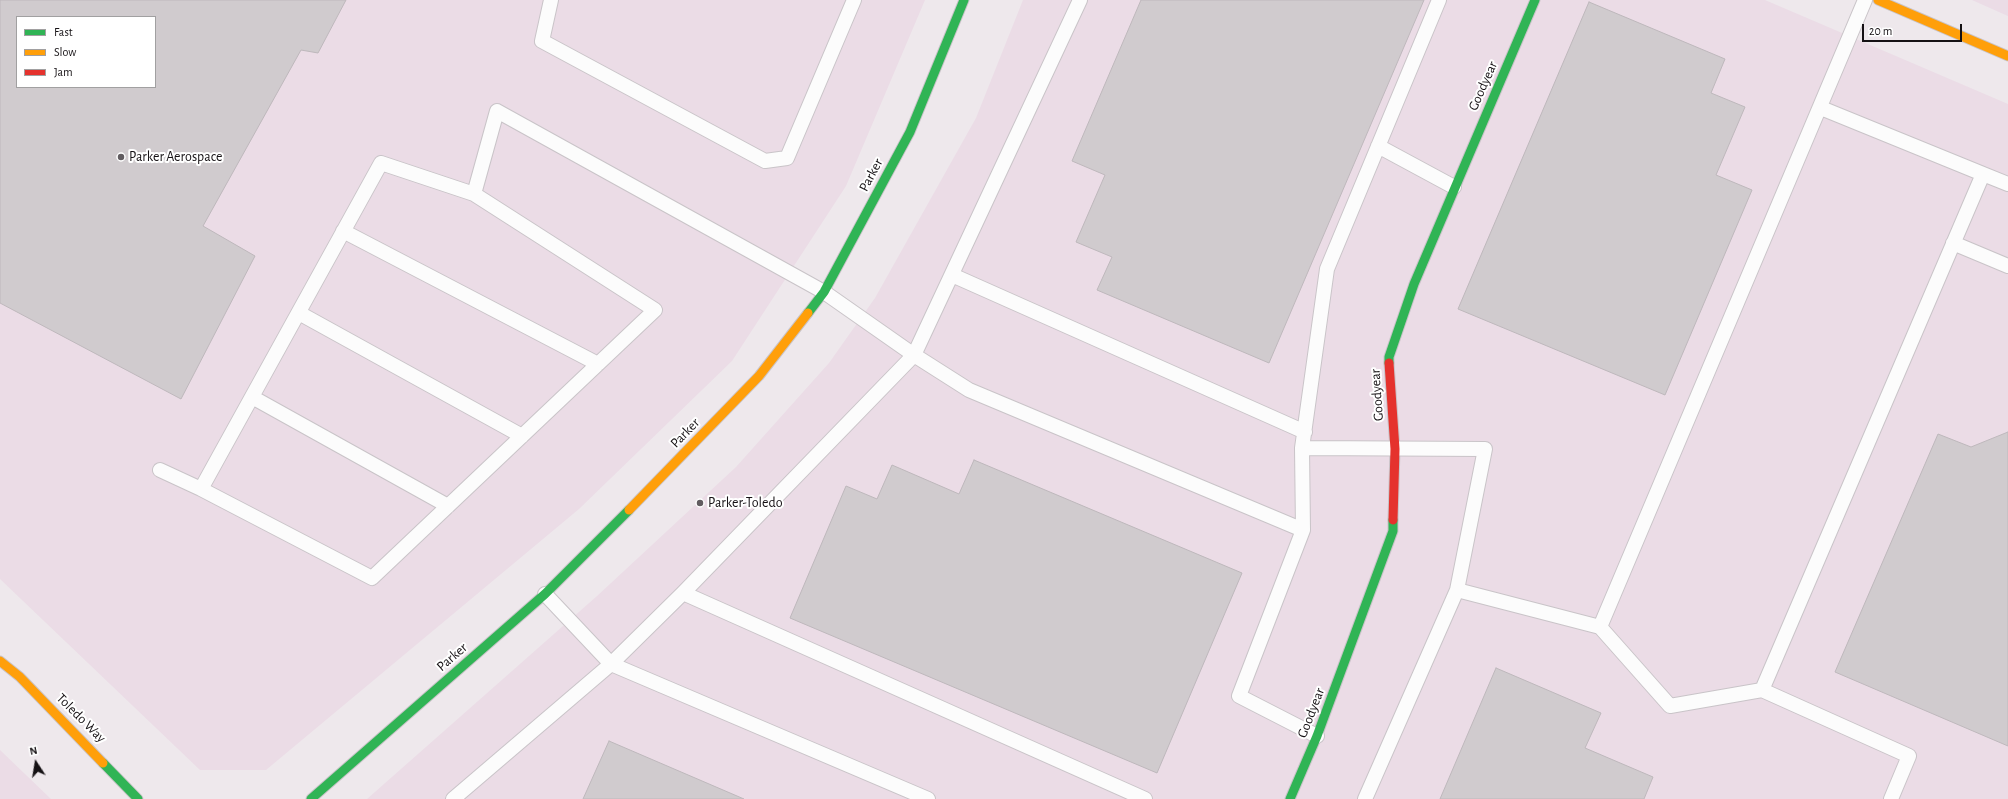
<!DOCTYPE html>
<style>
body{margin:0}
#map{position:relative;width:2008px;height:799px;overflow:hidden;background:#eee8ec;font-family:"Alegreya Sans",sans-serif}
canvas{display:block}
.legend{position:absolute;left:16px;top:16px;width:140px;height:72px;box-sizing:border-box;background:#fff;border:1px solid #a1a0a1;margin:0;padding:5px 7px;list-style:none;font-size:12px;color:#151114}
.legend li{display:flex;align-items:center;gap:8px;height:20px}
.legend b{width:20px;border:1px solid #a1a0a1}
.north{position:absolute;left:16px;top:743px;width:40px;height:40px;-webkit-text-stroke:3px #fff;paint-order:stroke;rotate:348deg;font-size:11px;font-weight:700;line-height:16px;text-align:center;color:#151114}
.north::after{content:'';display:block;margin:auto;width:14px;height:18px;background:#151114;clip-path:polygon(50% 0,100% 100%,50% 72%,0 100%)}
.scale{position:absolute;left:1862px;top:24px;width:100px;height:18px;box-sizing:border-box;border:2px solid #151114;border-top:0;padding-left:5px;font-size:12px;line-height:14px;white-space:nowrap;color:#151114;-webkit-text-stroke:3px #fff;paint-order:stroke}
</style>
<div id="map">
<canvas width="2008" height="799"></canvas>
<ul class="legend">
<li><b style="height:5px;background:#30b455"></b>Fast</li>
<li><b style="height:5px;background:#ff9f0a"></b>Slow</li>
<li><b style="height:5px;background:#e5322d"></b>Jam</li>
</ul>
<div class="north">N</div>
<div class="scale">20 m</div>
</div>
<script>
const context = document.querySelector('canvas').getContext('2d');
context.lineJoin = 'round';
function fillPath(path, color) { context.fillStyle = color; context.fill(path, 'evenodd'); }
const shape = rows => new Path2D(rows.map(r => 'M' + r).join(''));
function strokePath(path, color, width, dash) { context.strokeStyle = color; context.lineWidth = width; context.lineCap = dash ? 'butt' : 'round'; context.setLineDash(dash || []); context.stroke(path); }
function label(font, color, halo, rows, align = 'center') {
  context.font = font + ' "Alegreya Sans",sans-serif'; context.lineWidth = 4; context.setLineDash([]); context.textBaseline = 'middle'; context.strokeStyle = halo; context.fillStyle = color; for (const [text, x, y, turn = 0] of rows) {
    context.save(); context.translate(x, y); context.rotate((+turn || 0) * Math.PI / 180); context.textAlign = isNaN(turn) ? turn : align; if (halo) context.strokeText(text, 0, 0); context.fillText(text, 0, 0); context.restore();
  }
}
fillPath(shape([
 [0,0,925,0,846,186,732,361,579,509,266,770,200,770,0,579],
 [17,17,155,17,155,87,17,87],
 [1023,0,1765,0,2008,104,2008,799,367,799,597,596,736,467,829,363,875,298,976,118],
 [1972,0,2008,0,2008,16],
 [0,750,51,799,0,799]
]), '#ebdce6');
const building = shape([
 [0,0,346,0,318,53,301,50,203,226,255,256,181,399,0,303,0,0],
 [17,17,155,17,155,87,17,87,17,17],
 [1141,0,1424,0,1269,363,1097,290,1112,257,1076,242,1105,175,1072,161,1141,0],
 [1589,2,1725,59,1711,93,1745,107,1716,175,1752,190,1665,395,1458,309,1589,2],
 [2008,432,2008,746,1835,672,1938,434,1971,447,2008,432],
 [974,460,1242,573,1157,773,790,618,846,486,877,499,892,465,959,494,974,460],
 [1496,668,1601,713,1585,748,1653,777,1644,799,1440,799,1496,668],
 [609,741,744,799,583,799,609,741]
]);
fillPath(building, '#d0cbce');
strokePath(building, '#beb8bc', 1);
const lane = shape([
 [551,0,542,41,765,161,787,158,854,0],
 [1378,146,1454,187],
 [381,163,474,194,655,310,372,578,201,489,381,163],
 [1983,174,2008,184],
 [474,194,497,111,824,292,914,355,969,390,1303,530,1302,448,1327,269,1439,0],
 [343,231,598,364],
 [1953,243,2008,266],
 [952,275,1305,432],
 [299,313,522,436],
 [252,397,448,506],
 [1302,448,1485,449,1457,590,1600,627,1670,706,1762,690,1909,756,1891,799],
 [160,470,201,489],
 [1303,530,1239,696,1317,736],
 [683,593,1145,799],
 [1600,627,1865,0],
 [1762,690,1983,174,1821,108],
 [453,799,611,664,545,594],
 [928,799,611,664,683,593,914,355,1080,0],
 [1365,799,1457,590]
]);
const fast = shape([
 [808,313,824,292,910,132,964,0],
 [1389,363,1389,357,1414,284,1535,0],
 [103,763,138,799],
 [311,799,545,594,629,510],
 [1290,799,1317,736,1393,531,1393,520]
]);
const slow = shape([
 [1878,0,2008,56],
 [629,510,759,376,808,313],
 [0,661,20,677,103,763]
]);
const jam = shape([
 [1389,363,1395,449,1393,520]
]);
strokePath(lane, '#c9c4c8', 16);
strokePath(fast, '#c9c4c8', 11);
strokePath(slow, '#c9c4c8', 11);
strokePath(jam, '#c9c4c8', 11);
strokePath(lane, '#fcfcfc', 14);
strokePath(fast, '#30b455', 9);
strokePath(slow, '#ff9f0a', 9);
strokePath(jam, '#e5322d', 9);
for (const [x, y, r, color] of [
 [121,157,4,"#615c60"],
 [700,503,4,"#615c60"]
]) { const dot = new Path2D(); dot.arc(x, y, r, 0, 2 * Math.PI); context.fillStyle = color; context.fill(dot); strokePath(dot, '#fff', 1.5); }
label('14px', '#151114', '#fff', [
 ["Goodyear",1483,86,-66],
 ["Parker",871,175,-62],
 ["Goodyear",1377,395,-94],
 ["Parker",685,433,-46],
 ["Parker",452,657,-41],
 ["Goodyear",1311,713,-69],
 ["Toledo Way",81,718,45]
]);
label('14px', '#151114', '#fff', [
 ["Parker Aerospace",129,157],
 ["Parker-Toledo",708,503]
], 'left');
</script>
